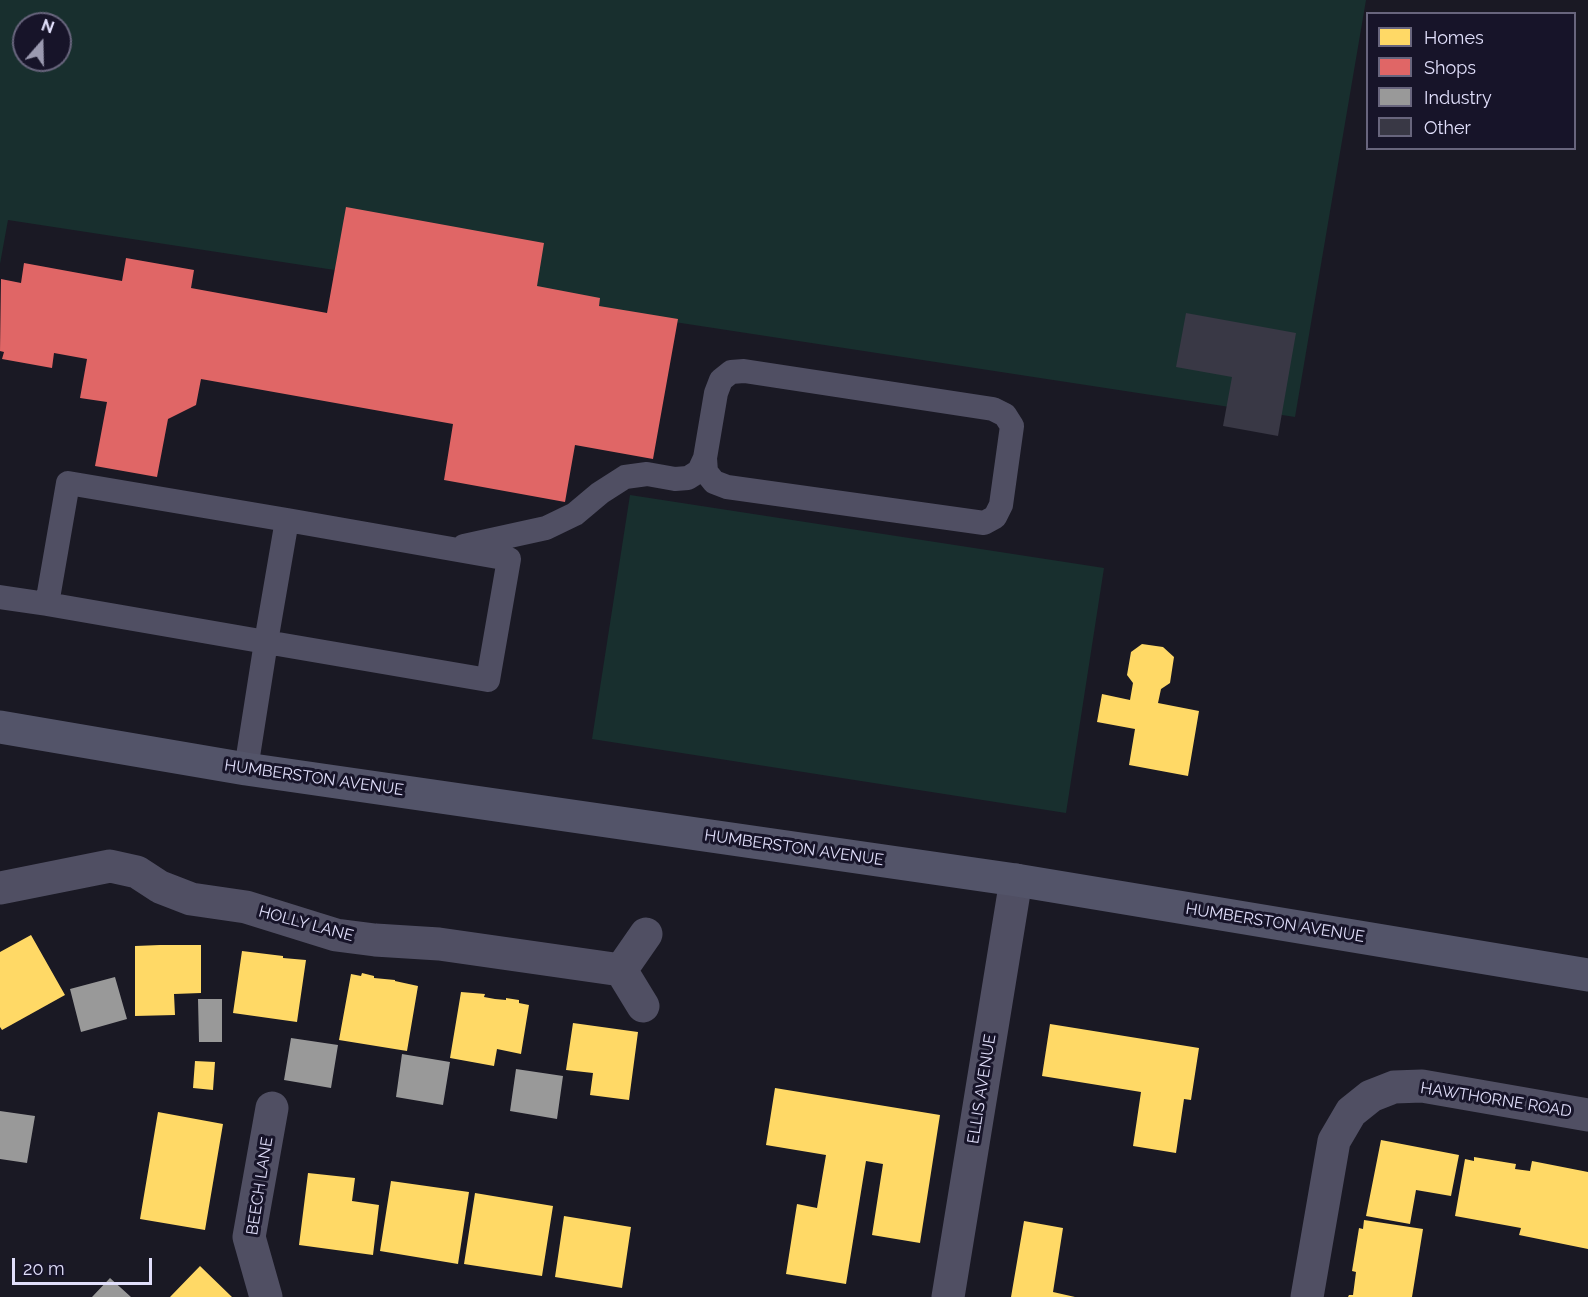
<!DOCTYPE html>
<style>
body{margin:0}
#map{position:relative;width:1588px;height:1297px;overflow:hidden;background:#1a1924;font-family:Raleway,sans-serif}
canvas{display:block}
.legend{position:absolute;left:1366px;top:12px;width:210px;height:138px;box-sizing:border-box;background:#171429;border:2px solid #68657d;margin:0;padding:8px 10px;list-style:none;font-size:18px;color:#e1dffb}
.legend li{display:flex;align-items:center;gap:12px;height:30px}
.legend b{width:30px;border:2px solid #68657d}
.north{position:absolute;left:12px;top:12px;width:60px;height:60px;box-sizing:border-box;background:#171429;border:2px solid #68657d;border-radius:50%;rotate:20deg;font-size:16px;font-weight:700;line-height:24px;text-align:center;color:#e1dffb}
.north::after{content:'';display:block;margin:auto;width:21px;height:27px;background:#9b9ab0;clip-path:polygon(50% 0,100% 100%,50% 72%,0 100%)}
.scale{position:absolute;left:12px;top:1258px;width:140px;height:27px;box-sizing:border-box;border:3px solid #e1dffb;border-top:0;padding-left:8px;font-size:18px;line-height:21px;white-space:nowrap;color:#e1dffb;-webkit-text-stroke:4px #171429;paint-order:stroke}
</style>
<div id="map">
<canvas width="1588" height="1297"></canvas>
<ul class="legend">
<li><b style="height:16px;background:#ffd966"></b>Homes</li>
<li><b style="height:16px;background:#e06666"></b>Shops</li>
<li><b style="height:16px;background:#999"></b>Industry</li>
<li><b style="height:16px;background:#393845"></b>Other</li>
</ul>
<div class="north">N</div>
<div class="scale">20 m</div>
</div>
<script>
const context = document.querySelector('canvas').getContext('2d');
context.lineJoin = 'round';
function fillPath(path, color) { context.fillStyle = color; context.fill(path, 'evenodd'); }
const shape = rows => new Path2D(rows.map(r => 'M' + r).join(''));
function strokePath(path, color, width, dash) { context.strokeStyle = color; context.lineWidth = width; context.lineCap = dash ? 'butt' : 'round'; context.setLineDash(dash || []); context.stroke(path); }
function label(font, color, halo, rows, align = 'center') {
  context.font = font + ' Raleway,sans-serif'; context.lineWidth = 6; context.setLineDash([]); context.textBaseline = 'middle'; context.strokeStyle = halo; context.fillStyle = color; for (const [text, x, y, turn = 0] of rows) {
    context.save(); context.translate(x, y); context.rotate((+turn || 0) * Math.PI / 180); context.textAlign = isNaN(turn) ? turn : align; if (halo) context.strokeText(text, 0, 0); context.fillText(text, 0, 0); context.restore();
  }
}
fillPath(shape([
 [0,0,1366,0,1295,417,8,220,0,264],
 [24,24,60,24,60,60,24,60],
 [630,495,1104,568,1066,813,592,739]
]), '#182f2e');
fillPath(shape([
 [1142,644,1163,647,1174,657,1170,683,1161,689,1158,703,1199,711,1188,776,1129,765,1135,729,1097,722,1102,694,1130,700,1133,683,1127,675,1131,652],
 [31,935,65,995,2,1030,0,1027,0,952],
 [160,945,201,945,201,993,174,994,175,1015,135,1016,135,946],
 [242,951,283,956,283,958,306,960,297,1022,233,1013],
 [362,973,374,976,374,978,395,980,395,981,418,986,407,1051,339,1040,351,974,361,976],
 [461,992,485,994,484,997,495,999,506,1000,506,998,519,1000,519,1003,529,1005,521,1054,497,1049,494,1066,450,1058],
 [573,1023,638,1032,629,1100,590,1095,593,1073,566,1070],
 [1050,1024,1199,1048,1191,1100,1184,1099,1176,1153,1133,1146,1141,1092,1042,1076],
 [195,1061,215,1062,213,1090,193,1088],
 [775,1088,940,1115,920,1243,872,1235,883,1164,866,1161,846,1284,786,1274,797,1204,817,1208,826,1155,766,1145],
 [158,1112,223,1124,205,1230,140,1219],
 [1381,1140,1459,1155,1451,1196,1416,1190,1410,1224,1366,1216],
 [1474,1157,1516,1164,1515,1169,1530,1171,1532,1161,1588,1172,1588,1249,1519,1235,1521,1228,1455,1216,1465,1159,1474,1161],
 [308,1173,355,1178,352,1201,379,1205,373,1255,299,1245],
 [391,1181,469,1192,458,1264,380,1251],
 [475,1193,553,1206,542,1276,464,1264],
 [564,1216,631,1227,622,1288,555,1277],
 [1364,1220,1423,1229,1412,1297,1348,1297,1349,1295,1353,1295,1356,1272,1352,1271,1359,1228,1363,1229],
 [1024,1221,1063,1228,1053,1292,1075,1297,1011,1297],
 [200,1266,232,1297,170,1297]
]), '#ffd966');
fillPath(shape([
 [346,207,544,243,537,286,600,298,599,306,678,319,653,459,575,445,565,502,444,480,453,424,201,379,196,405,168,419,157,477,95,466,107,402,80,398,87,359,54,353,52,368,2,359,4,352,0,351,1,279,21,283,24,263,122,281,126,258,194,270,191,288,327,313]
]), '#e06666');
fillPath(shape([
 [115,977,127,1019,81,1032,70,989],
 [198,999,222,999,222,1042,199,1042],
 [291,1038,338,1045,331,1088,284,1080],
 [402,1054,450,1062,443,1105,396,1097],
 [516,1069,563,1076,557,1119,510,1111],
 [0,1111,35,1116,27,1163,0,1159],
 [110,1278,131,1297,92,1297]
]), '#999');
fillPath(shape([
 [1186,313,1296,333,1278,436,1223,426,1232,377,1176,367]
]), '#393845');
strokePath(shape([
 [464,546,546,528,575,514,600,493,625,477,647,474,675,479,688,478,699,471,705,458,716,393,721,380,731,372,744,371,993,409,1005,415,1012,426,1001,505,995,517,984,523,727,487,714,482,706,472,705,458],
 [0,597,47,604],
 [246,769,266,642,287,520,509,559,488,680,266,642,47,604,68,483,287,520]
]), '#504f63', 24);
strokePath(shape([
 [0,888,110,866,137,872,160,887,191,899,246,907,336,935,375,940,439,944,621,970,646,934],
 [621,970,643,1006],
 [266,1297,249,1237,272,1108],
 [948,1297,1016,880],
 [1307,1297,1334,1141,1351,1112,1371,1096,1394,1087,1422,1086,1588,1115]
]), '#504f63', 33);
strokePath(shape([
 [0,727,246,769,1016,880,1588,975]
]), '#535469', 33);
label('16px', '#e1dffb', '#171429', [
 ["HUMBERSTON AVENUE",314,778,8],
 ["HUMBERSTON AVENUE",794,848,8],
 ["HUMBERSTON AVENUE",1275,923,9],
 ["HOLLY LANE",306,924,15],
 ["ELLIS AVENUE",982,1089,-81],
 ["HAWTHORNE ROAD",1496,1100,9],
 ["BEECH LANE",260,1186,-81]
]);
</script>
